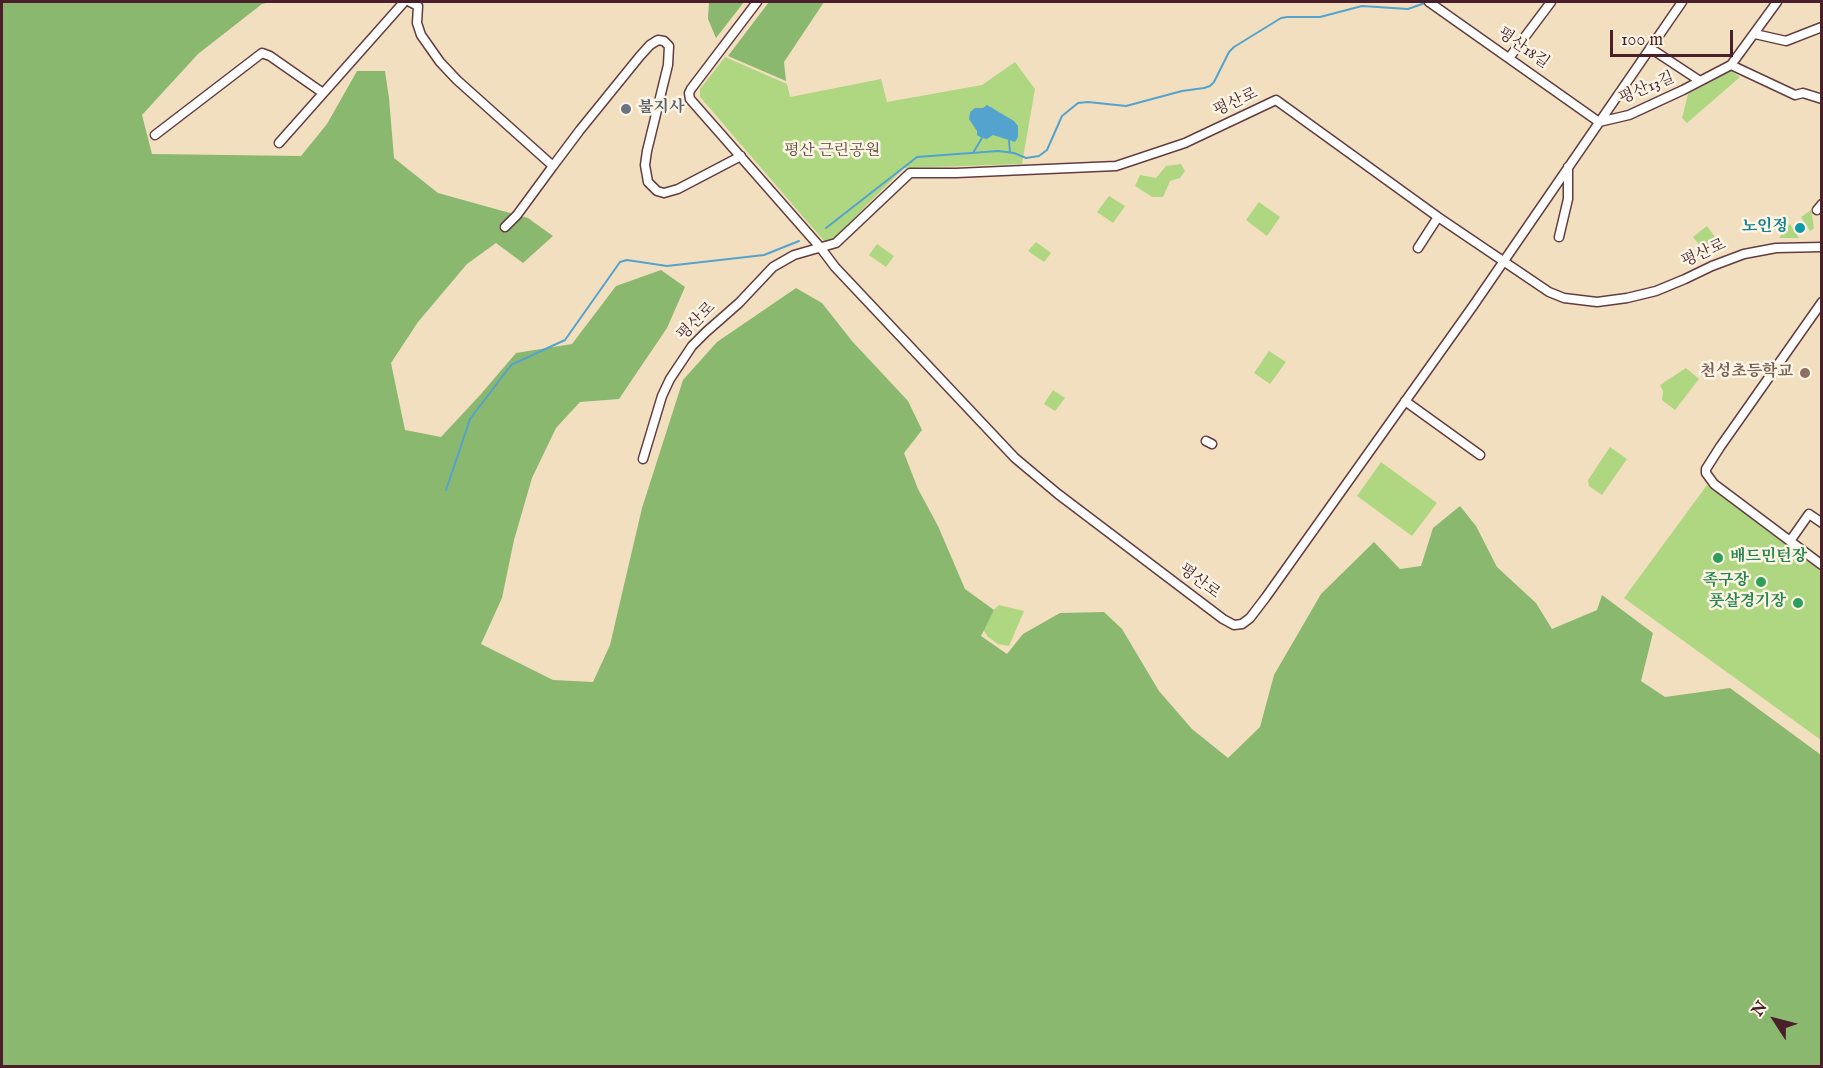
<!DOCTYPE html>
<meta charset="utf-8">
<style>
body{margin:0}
#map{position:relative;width:1823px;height:1068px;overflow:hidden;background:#f2dfbf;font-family:"IM FELL English",serif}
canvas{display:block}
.frame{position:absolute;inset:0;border:3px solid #4a1f2b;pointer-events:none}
.north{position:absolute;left:1745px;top:990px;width:60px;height:60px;-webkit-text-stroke:4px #fcf5e5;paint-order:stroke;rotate:306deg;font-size:16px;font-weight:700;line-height:24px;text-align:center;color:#4a1f2b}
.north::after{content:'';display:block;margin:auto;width:21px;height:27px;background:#4a1f2b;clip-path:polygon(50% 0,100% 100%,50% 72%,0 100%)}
.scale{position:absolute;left:1610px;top:30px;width:123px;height:27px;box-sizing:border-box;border:3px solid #4a1f2b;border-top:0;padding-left:8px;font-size:18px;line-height:21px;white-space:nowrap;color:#4a1f2b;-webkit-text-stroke:4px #fcf5e5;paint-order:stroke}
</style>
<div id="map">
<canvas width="1823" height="1068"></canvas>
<div class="frame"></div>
<div class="north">N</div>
<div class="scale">100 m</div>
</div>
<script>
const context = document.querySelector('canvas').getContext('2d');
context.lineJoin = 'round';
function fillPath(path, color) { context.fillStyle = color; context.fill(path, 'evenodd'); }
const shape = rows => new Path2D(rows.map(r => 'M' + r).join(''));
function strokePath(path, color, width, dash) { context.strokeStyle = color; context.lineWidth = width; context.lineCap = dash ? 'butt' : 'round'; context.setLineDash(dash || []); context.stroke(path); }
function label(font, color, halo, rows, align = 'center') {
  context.font = font + ' "IM FELL English","Noto Serif KR",serif'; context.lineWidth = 5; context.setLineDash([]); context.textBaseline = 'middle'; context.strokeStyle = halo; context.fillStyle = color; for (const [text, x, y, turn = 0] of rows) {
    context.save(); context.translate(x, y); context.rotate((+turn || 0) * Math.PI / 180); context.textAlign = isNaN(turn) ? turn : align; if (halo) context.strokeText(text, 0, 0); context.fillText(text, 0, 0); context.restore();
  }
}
fillPath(shape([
 [725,57,787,84,790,97,881,79,887,102,982,85,1015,62,1035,89,1022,164,904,168,833,239,824,241,700,97,700,89],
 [1731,71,1740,77,1687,123,1682,118,1688,94],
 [1181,164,1185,171,1180,178,1170,181,1163,197,1152,197,1135,186,1140,175,1156,178,1166,166],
 [1109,196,1125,206,1113,223,1097,212],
 [1259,202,1280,217,1267,236,1246,220],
 [1811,210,1814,228,1810,231,1801,217],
 [1790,224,1799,238,1779,238],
 [1707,226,1718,241,1704,251,1693,237],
 [1036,242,1051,253,1044,262,1028,251],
 [877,244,894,256,886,267,869,255],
 [1269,351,1286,362,1270,384,1254,373],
 [1686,368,1699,379,1675,410,1662,400,1663,391,1660,385],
 [1053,390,1065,398,1055,411,1044,404],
 [1610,447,1627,459,1602,495,1589,486,1588,480],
 [1381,462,1437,503,1412,536,1357,496],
 [1707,485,1821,571,1821,740,1624,598],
 [999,605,1024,611,1009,646,998,644,988,637,982,628,986,617]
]), '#afd781');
fillPath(shape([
 [2,2,271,2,262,4,198,54,142,115,152,154,301,156,327,124,357,71,385,71,389,98,394,158,438,193,528,218,553,236,523,263,496,243,467,264,418,322,391,363,405,430,441,437,481,394,516,353,572,344,616,286,661,270,685,287,667,328,619,399,580,402,556,428,532,478,514,540,502,598,481,644,553,680,593,682,610,645,642,508,683,380,717,342,796,288,822,303,852,341,908,401,922,430,904,453,918,489,938,526,965,589,994,610,981,636,1007,654,1023,634,1060,613,1104,612,1122,629,1159,691,1192,729,1228,758,1260,727,1274,675,1321,594,1374,542,1400,569,1421,566,1433,528,1460,506,1476,526,1497,567,1536,603,1552,629,1597,610,1602,595,1653,633,1641,681,1665,697,1730,688,1821,755,1821,1066,2,1066],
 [709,2,744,2,716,38,708,19],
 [769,2,824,2,784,62,786,81,728,56]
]), '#8bb86f');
fillPath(shape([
 [987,105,1014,121,1018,126,1018,137,1015,142,993,135,987,139,982,138,977,135,977,131,969,119,970,112,975,108,983,108]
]), '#54a3ce');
strokePath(shape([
 [1009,141,1010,152],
 [973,153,982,138],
 [826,228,917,157,998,151,1014,153,1026,158,1039,156,1047,150,1062,116,1078,103,1088,102,1126,106,1182,91,1204,88,1210,86,1214,82,1229,52,1234,47,1281,18,1287,17,1320,17,1362,6,1408,9,1425,3],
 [446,490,470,419,511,365,565,340,620,262,627,260,667,266,764,255,799,241]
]), '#54a3ce', 2);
const minor = shape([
 [410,2,418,6,417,23,421,35,440,62,457,80,553,166,517,215,505,227],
 [757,2,691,89,689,93,690,99,820,247,835,267,1015,458,1058,494,1223,619,1234,625,1242,624,1250,618,1266,597,1473,306,1682,2],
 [1429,2,1599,122,1629,115,1683,90,1731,65,1777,2],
 [1755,34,1786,41,1822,27],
 [1650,48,1700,81],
 [1509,58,1551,2],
 [1731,65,1795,95,1803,93,1822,99],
 [155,135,262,53,270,56,323,93],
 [279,143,404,2],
 [553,166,580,130,640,56,650,45,658,40,664,41,669,46,668,65,647,151,645,165,648,182,657,191,664,193,678,189,741,156],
 [1817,210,1822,204],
 [1559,237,1568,199,1568,167],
 [1418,248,1438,217],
 [1822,302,1720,447,1706,469,1706,473,1714,484,1822,565],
 [1405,401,1480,455],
 [1206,441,1212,444],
 [643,459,662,396,670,379,692,346,706,332,739,303,773,267,794,255,836,243,910,173,956,173,1116,166,1185,143,1276,100,1438,217,1549,292,1564,298,1597,302,1627,298,1656,291,1685,279,1712,266,1744,254,1776,248,1822,247],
 [1790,541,1809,514,1822,523]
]);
strokePath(minor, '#633c41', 11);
strokePath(minor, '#fff', 8);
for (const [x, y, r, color] of [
 [626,109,6,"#6b7280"],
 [1800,228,6,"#0f9aa8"],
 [1805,373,6,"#8d6e63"],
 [1718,558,6,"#2e9e5b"],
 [1761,582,6,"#2e9e5b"],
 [1798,603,6,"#2e9e5b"]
]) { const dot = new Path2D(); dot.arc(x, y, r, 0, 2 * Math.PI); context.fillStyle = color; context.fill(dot); strokePath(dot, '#fcf5e5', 2); }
label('16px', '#4a1f2b', '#fcf5e5', [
 ["평산18길",1523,49,35],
 ["평산13길",1647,89,-23],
 ["평산로",1236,103,-25],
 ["평산로",1704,254,-24],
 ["평산로",697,322,-45],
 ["평산로",1199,582,37]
]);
label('bold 16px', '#5b616d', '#fcf5e5', [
 ["불지사",638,109]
], 'left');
label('16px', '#634d40', '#fcf5e5', [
 ["평산 근린공원",832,152]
]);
label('bold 16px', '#0d838f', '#fcf5e5', [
 ["노인정",1788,228]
], 'right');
label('bold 16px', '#785e54', '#fcf5e5', [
 ["천성초등학교",1793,373]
], 'right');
label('bold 16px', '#27864d', '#fcf5e5', [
 ["배드민턴장",1730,558,"left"],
 ["족구장",1749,582],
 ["풋살경기장",1786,603]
], 'right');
</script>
